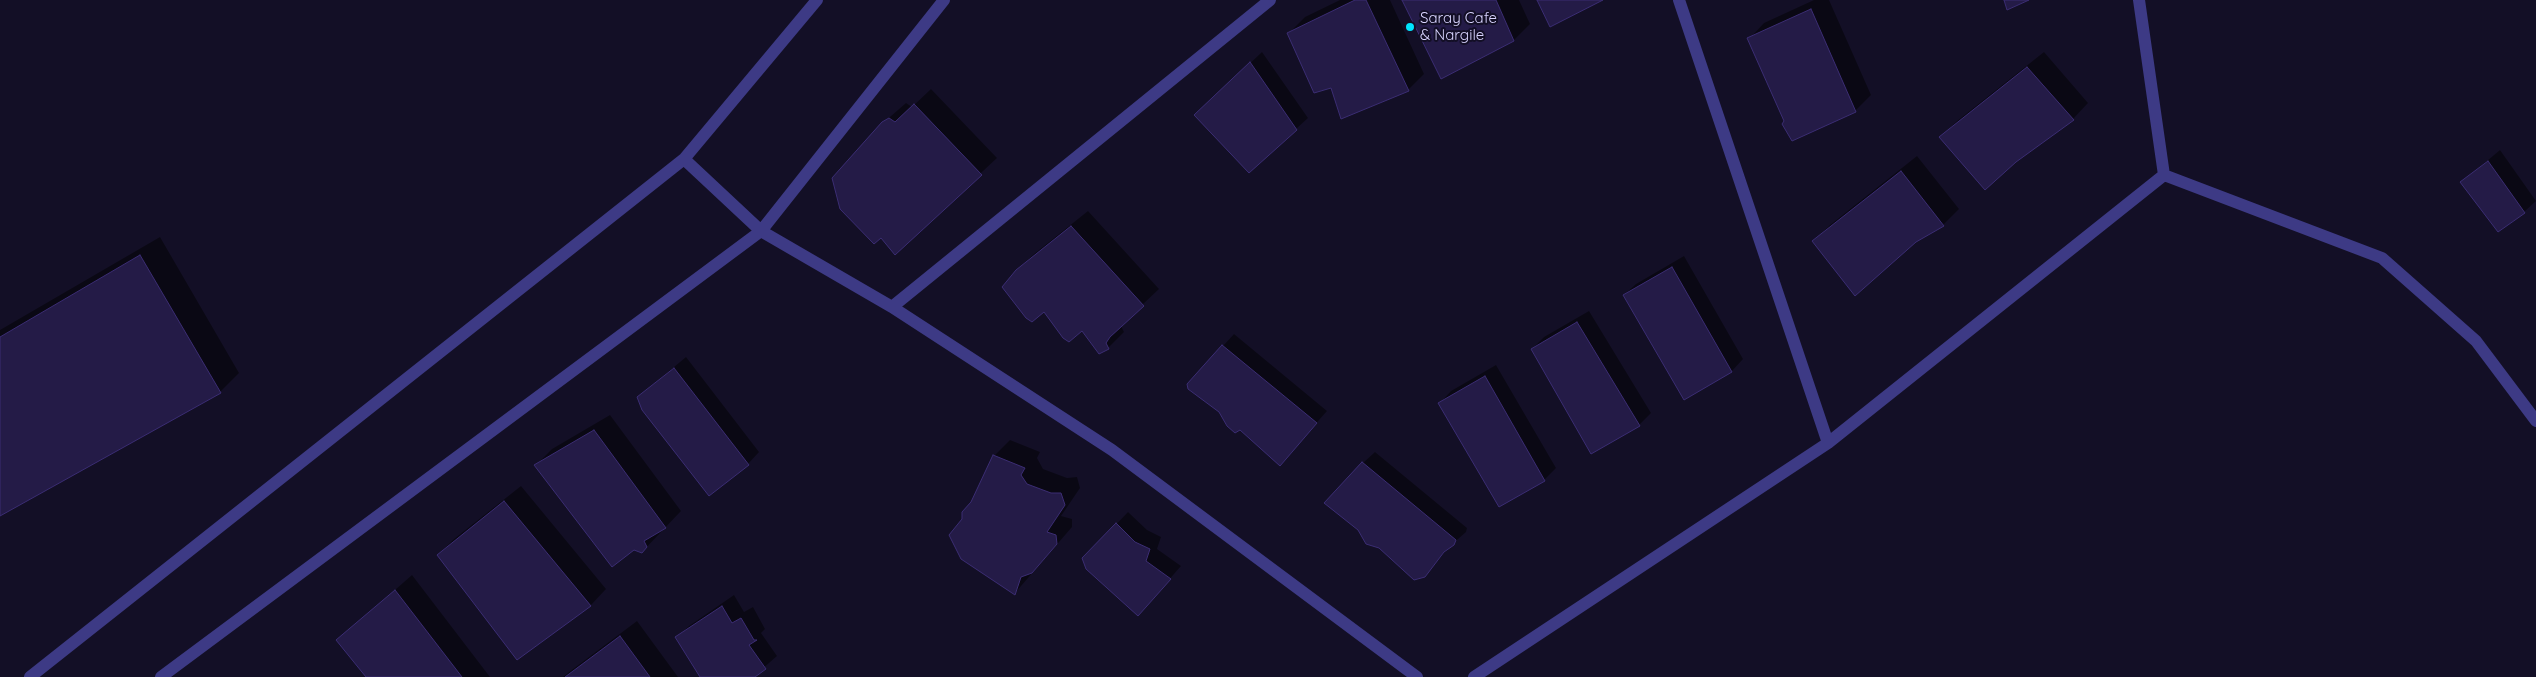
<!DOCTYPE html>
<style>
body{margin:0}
canvas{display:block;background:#130f26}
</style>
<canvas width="2536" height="677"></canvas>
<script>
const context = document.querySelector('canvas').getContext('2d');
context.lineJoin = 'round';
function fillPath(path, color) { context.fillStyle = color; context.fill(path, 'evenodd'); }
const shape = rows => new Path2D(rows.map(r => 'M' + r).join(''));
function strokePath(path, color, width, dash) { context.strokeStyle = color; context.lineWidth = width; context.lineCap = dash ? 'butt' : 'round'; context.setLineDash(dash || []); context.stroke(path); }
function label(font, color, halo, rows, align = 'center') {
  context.font = font + ' Quicksand,sans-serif'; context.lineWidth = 4; context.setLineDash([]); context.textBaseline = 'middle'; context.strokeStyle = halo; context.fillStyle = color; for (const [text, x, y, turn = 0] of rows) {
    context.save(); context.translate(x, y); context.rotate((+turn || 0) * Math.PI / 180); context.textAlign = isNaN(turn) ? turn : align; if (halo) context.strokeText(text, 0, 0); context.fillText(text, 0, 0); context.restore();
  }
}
fillPath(shape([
 [1340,0,1390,0,1424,74,1408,90,1332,87,1289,33,1305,17],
 [1403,0,1519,0,1530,24,1514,40,1442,78],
 [1814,0,1829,0,1871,95,1855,111,1786,121,1749,39,1764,23],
 [1262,52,1308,118,1296,129,1207,104],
 [2044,52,2088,103,2073,119,1941,137,1957,121],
 [931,89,997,158,895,253,883,123,906,103,912,107],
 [2500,150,2536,201,2524,212,2462,182],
 [1917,156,1959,209,1943,225,1915,241,1814,241,1830,225],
 [1088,211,1159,289,1123,323,1121,326,1124,332,1108,348,1082,329,1017,270,1034,254],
 [160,237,239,373,220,392,0,514,0,330],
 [1684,256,1743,359,1732,371,1684,398,1624,295,1636,284],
 [1589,311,1651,413,1639,425,1592,452,1532,349,1544,337],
 [1234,334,1327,411,1280,464,1220,412,1223,346],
 [686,357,759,452,748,464,638,397],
 [1496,365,1556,468,1544,480,1500,506,1440,403,1451,391],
 [610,415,681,511,642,552,536,465,552,449],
 [1010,440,1040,452,1037,458,1043,469,1067,478,1077,477,1080,488,1061,516,1072,519,1072,527,1015,593,963,519,994,456],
 [1375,452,1467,528,1466,532,1449,547,1424,576,1363,463],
 [521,486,606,589,591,605,517,659,438,555,454,539],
 [1128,512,1147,530,1161,537,1157,549,1181,566,1138,615,1084,558],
 [412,575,490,677,367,677,338,640],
 [734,595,744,612,753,607,765,629,761,633,777,656,753,677,702,677,677,637,689,626],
 [637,621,678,677,563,677,569,672]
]), '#0007');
const building = shape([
 [1355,0,1366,0,1409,91,1341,119,1331,88,1314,93,1287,33,1355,0],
 [1402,0,1496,0,1514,41,1441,79,1402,0],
 [1537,0,1603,0,1550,27,1537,0],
 [2004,0,2029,0,2007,10,2004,0],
 [1811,9,1856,112,1792,141,1782,124,1784,121,1747,38,1811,9],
 [1250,62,1297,130,1249,173,1194,115,1250,62],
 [2027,67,2074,120,2016,162,1985,190,1939,137,2027,67],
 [914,104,982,175,895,255,881,238,874,244,840,209,832,178,882,122,889,118,895,122,914,104],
 [2488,161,2525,213,2498,232,2460,182,2488,161],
 [1901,171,1944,226,1916,242,1855,296,1812,241,1901,171],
 [1071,226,1144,306,1110,337,1106,343,1109,349,1099,354,1082,331,1069,342,1063,338,1044,312,1032,322,1026,318,1002,287,1016,270,1071,226],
 [140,255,221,393,0,516,0,337,140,255],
 [1672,267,1732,372,1684,400,1623,295,1672,267],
 [1577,322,1640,426,1591,454,1531,349,1577,322],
 [1222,345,1317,423,1280,466,1240,430,1235,433,1227,426,1219,412,1188,389,1187,384,1222,345],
 [674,368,749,465,709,496,642,410,637,397,674,368],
 [1485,376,1545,481,1499,507,1438,403,1485,376],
 [594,430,666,528,644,541,647,547,642,553,634,550,612,567,534,465,594,430],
 [993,455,1025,468,1021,475,1027,484,1051,493,1061,493,1065,505,1047,532,1056,535,1057,544,1032,573,1021,577,1015,595,961,559,949,535,962,519,962,512,971,502,993,455],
 [1362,462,1456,540,1454,545,1444,552,1425,577,1414,580,1379,548,1366,544,1358,530,1324,503,1362,462],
 [504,501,591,606,517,660,437,555,504,501],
 [1116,523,1135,542,1150,549,1146,561,1171,579,1138,616,1086,569,1082,558,1116,523],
 [395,590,462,677,366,677,336,640,395,590],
 [722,606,732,623,741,618,754,640,757,640,749,645,766,669,755,677,700,677,675,637,722,606],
 [620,636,650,677,565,677,620,636]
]);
fillPath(building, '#241b47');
strokePath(building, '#3b2d73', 1);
strokePath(shape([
 [1679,0,1828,443],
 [684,159,761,231,892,307,1112,450,1417,677],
 [2164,175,2382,258,2476,341,2536,421],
 [892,307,1270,0],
 [30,677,684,159,817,0],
 [161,677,761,231,944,0],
 [1474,677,1828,443,2164,175,2139,0]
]), '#3d3a85', 12);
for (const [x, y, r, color] of [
 [1410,27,5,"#00e5ff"]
]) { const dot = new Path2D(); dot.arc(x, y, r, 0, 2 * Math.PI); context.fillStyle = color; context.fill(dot); strokePath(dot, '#130f26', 2); }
label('15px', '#d9d4ff', '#130f26', [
 ["Saray Cafe",1420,18],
 ["& Nargile",1420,35]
], 'left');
</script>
